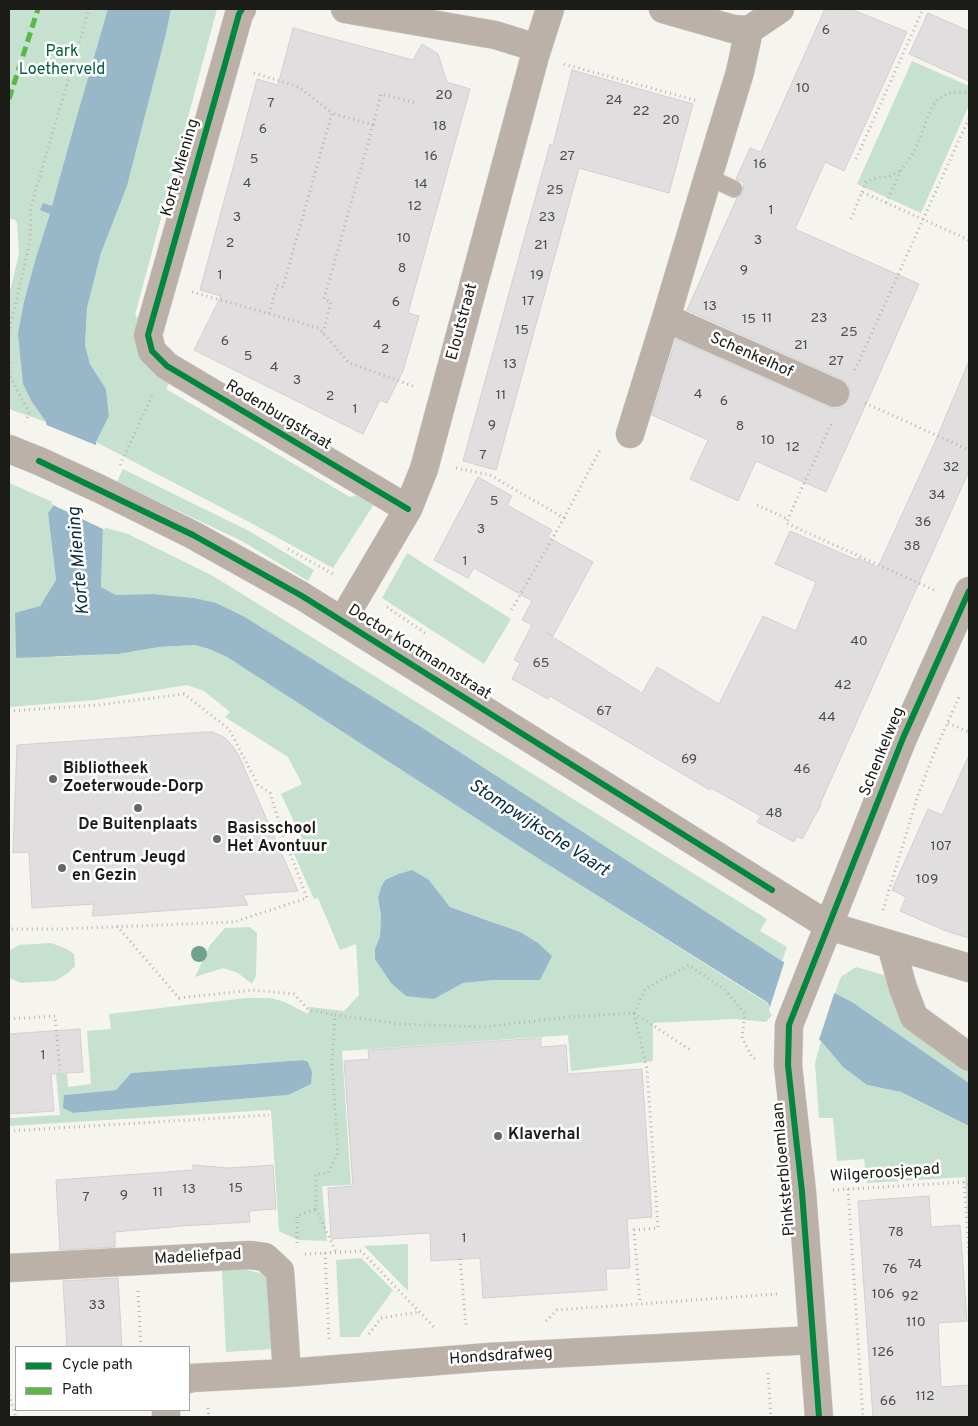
<!DOCTYPE html>
<style>
body{margin:0}
#map{position:relative;width:978px;height:1426px;overflow:hidden;background:#f5f4ee;font-family:Overpass,sans-serif}
canvas{display:block}
.frame{position:absolute;inset:0;border:10px solid #1b1b17;pointer-events:none}
.legend{position:absolute;left:15px;top:1346px;width:175px;height:65px;box-sizing:border-box;background:#fff;border:1px solid #a4a4a2;margin:0;padding:6px 9px;list-style:none;font-size:15px;color:#1b1b17}
.legend li{display:flex;align-items:center;gap:10px;height:25px}
.legend b{width:25px;border:1px solid #a4a4a2}
</style>
<div id="map">
<canvas width="978" height="1426"></canvas>
<div class="frame"></div>
<ul class="legend">
<li><b style="height:6px;background:#00873e"></b>Cycle path</li>
<li><b style="height:6px;background:#58b947"></b>Path</li>
</ul>
</div>
<script>
const context = document.querySelector('canvas').getContext('2d');
context.lineJoin = 'round';
function fillPath(path, color) { context.fillStyle = color; context.fill(path, 'evenodd'); }
const shape = rows => new Path2D(rows.map(r => 'M' + r).join(''));
function strokePath(path, color, width, dash) { context.strokeStyle = color; context.lineWidth = width; context.lineCap = dash ? 'butt' : 'round'; context.setLineDash(dash || []); context.stroke(path); }
function label(font, color, halo, rows, align = 'center') {
  context.font = font + ' Overpass,sans-serif'; context.lineWidth = 5; context.setLineDash([]); context.textBaseline = 'middle'; context.strokeStyle = halo; context.fillStyle = color; for (const [text, x, y, turn = 0] of rows) {
    context.save(); context.translate(x, y); context.rotate((+turn || 0) * Math.PI / 180); context.textAlign = isNaN(turn) ? turn : align; if (halo) context.strokeText(text, 0, 0); context.fillText(text, 0, 0); context.restore();
  }
}
fillPath(shape([
 [9,9,132,9,32,402,46,422,9,409,9,295,19,254,17,222,15,220,9,218],
 [171,9,217,9,135,315,141,321,136,343,142,359,171,379,166,389,350,497,365,493,376,501,333,568,251,523,96,442,109,416,106,389,90,364,85,345,87,308,101,253,127,186,166,34],
 [912,61,969,86,969,105,921,213,857,184],
 [123,469,249,531,314,570,308,581,242,541,117,482],
 [9,483,55,503,48,513,56,580,40,606,55,657,118,654,159,647,195,645,209,649,227,657,539,859,767,1003,774,1013,766,1022,734,1019,653,1023,653,1061,571,1071,568,1035,342,1051,351,1185,322,1186,327,1241,298,1240,279,1231,271,1110,9,1126,9,1118,60,1115,56,1074,67,1074,68,1087,91,1084,87,1031,111,1029,109,1014,246,998,270,998,285,1002,308,1014,310,1007,344,1011,359,995,356,944,340,950,318,898,314,899,290,845,302,839,281,794,302,784,288,757,225,717,230,712,204,691,187,685,95,700,9,707],
 [396,875,429,880,450,907,499,924,494,980,463,983,434,999,375,949,380,936,381,915,378,898,381,887,385,880],
 [303,1060,288,1095,73,1113,64,1095,116,1090,131,1073],
 [103,527,128,534,213,576,767,919,760,931,787,947,782,961,418,725,245,617,194,598,153,594,116,595,101,587],
 [407,553,511,619,484,664,382,598],
 [250,927,257,933,256,976,252,984,238,973,223,968,195,977,210,945,225,928],
 [51,943,67,949,74,954,75,966,68,973,55,981,21,983,9,978,9,951,19,945],
 [856,967,891,977,901,1021,969,1071,969,1083,852,1002,835,993,841,977],
 [821,1041,843,1067,867,1085,901,1092,969,1126,969,1236,965,1177,867,1183,864,1159,837,1161,833,1118,819,1118,815,1063],
 [408,1244,408,1291,364,1246],
 [361,1258,393,1290,359,1337,340,1337,336,1260],
 [243,1269,268,1275,273,1349,226,1352,222,1271]
]), '#c7e1d0');
fillPath(shape([
 [108,9,171,9,166,34,127,186,101,253,87,308,85,345,90,364,106,389,109,416,96,442,103,527,101,587,116,595,153,594,194,598,216,603,245,617,418,725,782,961,817,984,852,1002,969,1083,969,1126,901,1092,867,1085,843,1067,821,1041,774,1013,767,1002,539,859,227,657,209,649,195,645,159,647,118,654,16,658,15,613,40,606,56,580,48,513,55,503,46,422,32,402,23,384,18,333,24,302,35,261,50,214,40,210,43,203,52,206,75,123],
 [412,870,429,880,450,907,520,932,538,943,552,956,540,980,494,980,463,983,434,999,406,996,391,983,375,959,375,949,380,936,381,915,378,898,381,887,385,880,396,875],
 [303,1060,308,1062,312,1072,311,1084,288,1095,73,1113,63,1108,64,1095,116,1090,131,1073]
]), '#98b8ca');
fillPath(shape([
 [44,424,98,446,105,530,51,504,52,502],
 [785,960,818,981,835,991,818,1043,771,1014,769,1010]
]), '#f5f4ee');
const building = shape([
 [825,9,851,9,907,32,844,171,825,162,795,229,919,284,867,402,826,492,756,461,738,501,690,479,708,440,652,415,676,339,829,407,836,409,844,406,849,399,850,391,848,384,841,379,687,310,737,198,743,193,744,182,736,179,750,148,761,152,825,9],
 [928,13,969,31,969,81,909,54,928,13],
 [293,28,413,60,422,44,438,54,447,82,470,89,408,313,419,316,403,371,387,403,380,400,363,434,194,350,221,296,200,290,257,79,278,85,293,28],
 [572,70,693,104,669,193,579,168,496,470,463,461,550,144,553,145,572,70],
 [969,361,969,471,820,804,821,805,802,839,797,836,794,842,757,822,761,816,711,788,710,790,550,696,548,699,512,679,520,663,514,660,532,625,522,620,532,601,474,568,468,578,434,560,478,477,512,496,507,505,552,530,548,537,593,562,553,636,545,632,642,693,657,667,719,704,763,616,796,631,816,582,775,564,790,531,857,560,858,558,878,567,935,442,969,361],
 [205,732,212,732,224,737,232,745,239,756,298,891,243,895,248,905,92,916,94,904,32,908,29,852,13,853,17,745,205,732],
 [969,755,969,938,946,931,900,911,906,897,892,890,928,809,942,815,969,755],
 [80,1029,83,1072,51,1074,54,1111,9,1114,9,1034,80,1029],
 [541,1038,541,1047,566,1045,568,1074,642,1069,652,1217,627,1219,630,1268,606,1269,607,1290,483,1298,480,1258,431,1261,430,1233,331,1239,328,1188,353,1186,344,1061,369,1059,368,1050,541,1038],
 [193,1165,229,1168,273,1165,276,1209,249,1211,250,1222,182,1226,115,1232,115,1247,60,1250,56,1180,193,1170,193,1165],
 [929,1196,931,1227,960,1225,967,1321,938,1323,941,1387,969,1385,969,1417,873,1417,858,1201,929,1196],
 [118,1278,122,1347,67,1347,63,1281,118,1278]
]);
fillPath(building, '#e0dede');
strokePath(building, '#d2d0cf', 1);
const lane = shape([
 [708,177,734,189]
]);
const street = shape([
 [242,9,239,14,225,64,148,335,152,351,167,366,408,509],
 [345,9,495,35,537,48],
 [663,9,733,29,749,30,780,9],
 [749,30,740,72,708,177,666,318,835,393],
 [630,434,666,318],
 [9,449,39,461,100,489,193,535,302,596,829,926,969,968],
 [342,621,408,509,424,469,535,56,550,9],
 [891,945,903,988,914,1017,969,1057],
 [9,1268,250,1255,265,1257,280,1271,287,1373],
 [189,1379,191,1378,287,1373,489,1357,813,1340],
 [166,1417,166,1410],
 [819,1417,802,1192,788,1065,789,1025,903,738,969,591]
]);
strokePath(lane, '#d1d0cc', 18);
strokePath(street, '#d1d0cc', 29);
strokePath(shape([
 [564,64,698,101],
 [254,73,299,87,332,113,283,287,277,285,269,314],
 [373,125,381,94,417,103],
 [856,159,923,9],
 [862,192,866,182,873,179,890,176,901,170],
 [886,203,901,170,914,152,932,107,938,99,949,93,964,92,969,94],
 [851,219,862,192,969,240],
 [192,292,319,328,349,363,413,386],
 [9,333,30,241,31,206,89,9],
 [323,333,331,302,324,299,373,125,332,113],
 [9,362,10,377,29,412,26,422],
 [855,370,969,118],
 [865,403,969,450],
 [831,424,786,523,936,591],
 [120,465,153,394],
 [456,468,490,475,564,518,511,611],
 [757,505,788,519],
 [564,518,601,448],
 [288,549,333,574],
 [387,607,425,633],
 [9,711,98,705,184,694,229,729,258,785,270,793,283,835,307,898,234,922,61,929,9,929],
 [948,723,969,732],
 [883,910,918,795,934,753,959,697],
 [117,926,179,998,253,990,294,994,309,1010,335,1015],
 [634,1013,647,1069,658,1228,634,1230,640,1303],
 [634,1013,692,1051],
 [9,1019,55,1016,60,1070],
 [9,1131,269,1115],
 [964,1182,969,1257],
 [848,1189,863,1417],
 [833,1190,964,1182,969,1184],
 [316,1209,336,1252],
 [297,1243,297,1216,316,1209,316,1174,328,1173,338,1153,332,1063,335,1015,400,1024,483,1027,569,1017,634,1013,645,989,689,965,725,990,745,1014,742,1038,752,1057,757,1060],
 [325,1253,329,1339],
 [305,1254,361,1251,436,1329],
 [460,1259,466,1326],
 [138,1291,141,1347],
 [546,1321,557,1310,777,1294],
 [369,1334,381,1318,419,1312],
 [768,1373,771,1417],
 [9,1395,16,1417],
 [208,1408,209,1417]
]), '#bab3ad', 3, [1, 4]);
strokePath(lane, '#bcb1a9', 16);
strokePath(street, '#bcb1a9', 28);
strokePath(shape([
 [9,99,38,9]
]), '#58b947', 5, [10, 5]);
strokePath(shape([
 [242,9,239,14,225,64,148,335,152,351,167,366,408,509],
 [39,461,193,535,302,596,772,890],
 [819,1417,802,1192,788,1065,789,1025,903,738,969,591]
]), '#00873e', 6);
context.fillStyle = '#6ea28d';
for (const [x, y] of [
 [199,954]
]) { context.beginPath(); context.arc(x, y, 8, 0, 2 * Math.PI); context.fill(); }
for (const [x, y, r, color] of [
 [53,779,5,"#676762"],
 [138,808,5,"#676762"],
 [217,839,5,"#676762"],
 [62,868,5,"#676762"],
 [498,1136,5,"#676762"]
]) { const dot = new Path2D(); dot.arc(x, y, r, 0, 2 * Math.PI); context.fillStyle = color; context.fill(dot); strokePath(dot, '#fff', 2); }
label('14px', '#4e4e4b', null, [
 ["6",826,31],
 ["10",803,89],
 ["20",444,96],
 ["24",614,101],
 ["7",271,104],
 ["22",641,112],
 ["20",671,121],
 ["18",440,127],
 ["6",263,130],
 ["16",431,157],
 ["27",567,157],
 ["5",254,160],
 ["16",760,165],
 ["4",247,184],
 ["14",421,185],
 ["25",555,191],
 ["12",415,207],
 ["1",771,211],
 ["3",237,218],
 ["23",547,218],
 ["10",404,239],
 ["3",758,241],
 ["2",230,244],
 ["21",541,246],
 ["8",402,269],
 ["9",744,271],
 ["1",220,276],
 ["19",537,276],
 ["17",528,302],
 ["6",396,303],
 ["13",710,307],
 ["11",767,319],
 ["23",819,319],
 ["15",749,320],
 ["4",377,326],
 ["15",522,331],
 ["25",849,333],
 ["6",225,342],
 ["21",801,346],
 ["2",385,350],
 ["5",248,357],
 ["27",836,362],
 ["13",510,365],
 ["4",274,368],
 ["3",297,381],
 ["4",698,395],
 ["11",501,396],
 ["2",330,397],
 ["6",724,402],
 ["1",355,410],
 ["9",492,426],
 ["8",740,427],
 ["10",768,441],
 ["12",793,448],
 ["7",483,456],
 ["32",951,468],
 ["34",937,496],
 ["5",494,502],
 ["36",923,523],
 ["3",481,530],
 ["38",912,547],
 ["1",465,562],
 ["40",859,642],
 ["65",541,664],
 ["42",843,686],
 ["67",604,712],
 ["44",827,718],
 ["69",689,760],
 ["46",802,770],
 ["48",774,814],
 ["107",941,847],
 ["109",927,880],
 ["1",43,1056],
 ["15",236,1189],
 ["13",189,1190],
 ["11",158,1193],
 ["9",124,1196],
 ["7",86,1198],
 ["78",896,1233],
 ["1",464,1239],
 ["74",915,1265],
 ["76",890,1270],
 ["106",883,1295],
 ["92",910,1297],
 ["33",97,1306],
 ["110",916,1323],
 ["126",883,1353],
 ["112",925,1397],
 ["66",888,1402]
]);
label('16px', '#005f3e', '#fff', [
 ["Park",62,53],
 ["Loetherveld",62,71]
]);
label('16px', '#1b1b17', '#fff', [
 ["Korte Miening",181,168,-74],
 ["Eloutstraat",463,322,-75],
 ["Schenkelhof",751,356,24],
 ["Rodenburgstraat",278,416,31],
 ["Doctor Kortmannstraat",419,653,32],
 ["Schenkelweg",883,752,-68],
 ["Pinksterbloemlaan",785,1169,-95],
 ["Wilgeroosjepad",885,1174,-4],
 ["Madeliefpad",198,1258,-3],
 ["Hondsdrafweg",501,1357,-4]
]);
label('bold 16px', '#1b1b17', '#fff', [
 ["Bibliotheek",63,770],
 ["Zoeterwoude-Dorp",63,788],
 ["De Buitenplaats",138,826,"center"],
 ["Basisschool",227,830],
 ["Het Avontuur",227,848],
 ["Centrum Jeugd",72,859],
 ["en Gezin",72,877],
 ["Klaverhal",508,1136]
], 'left');
label('italic 18px', '#042d42', '#fff', [
 ["Korte Miening",80,561,-95],
 ["Stompwijksche Vaart",538,829,33]
]);
</script>
